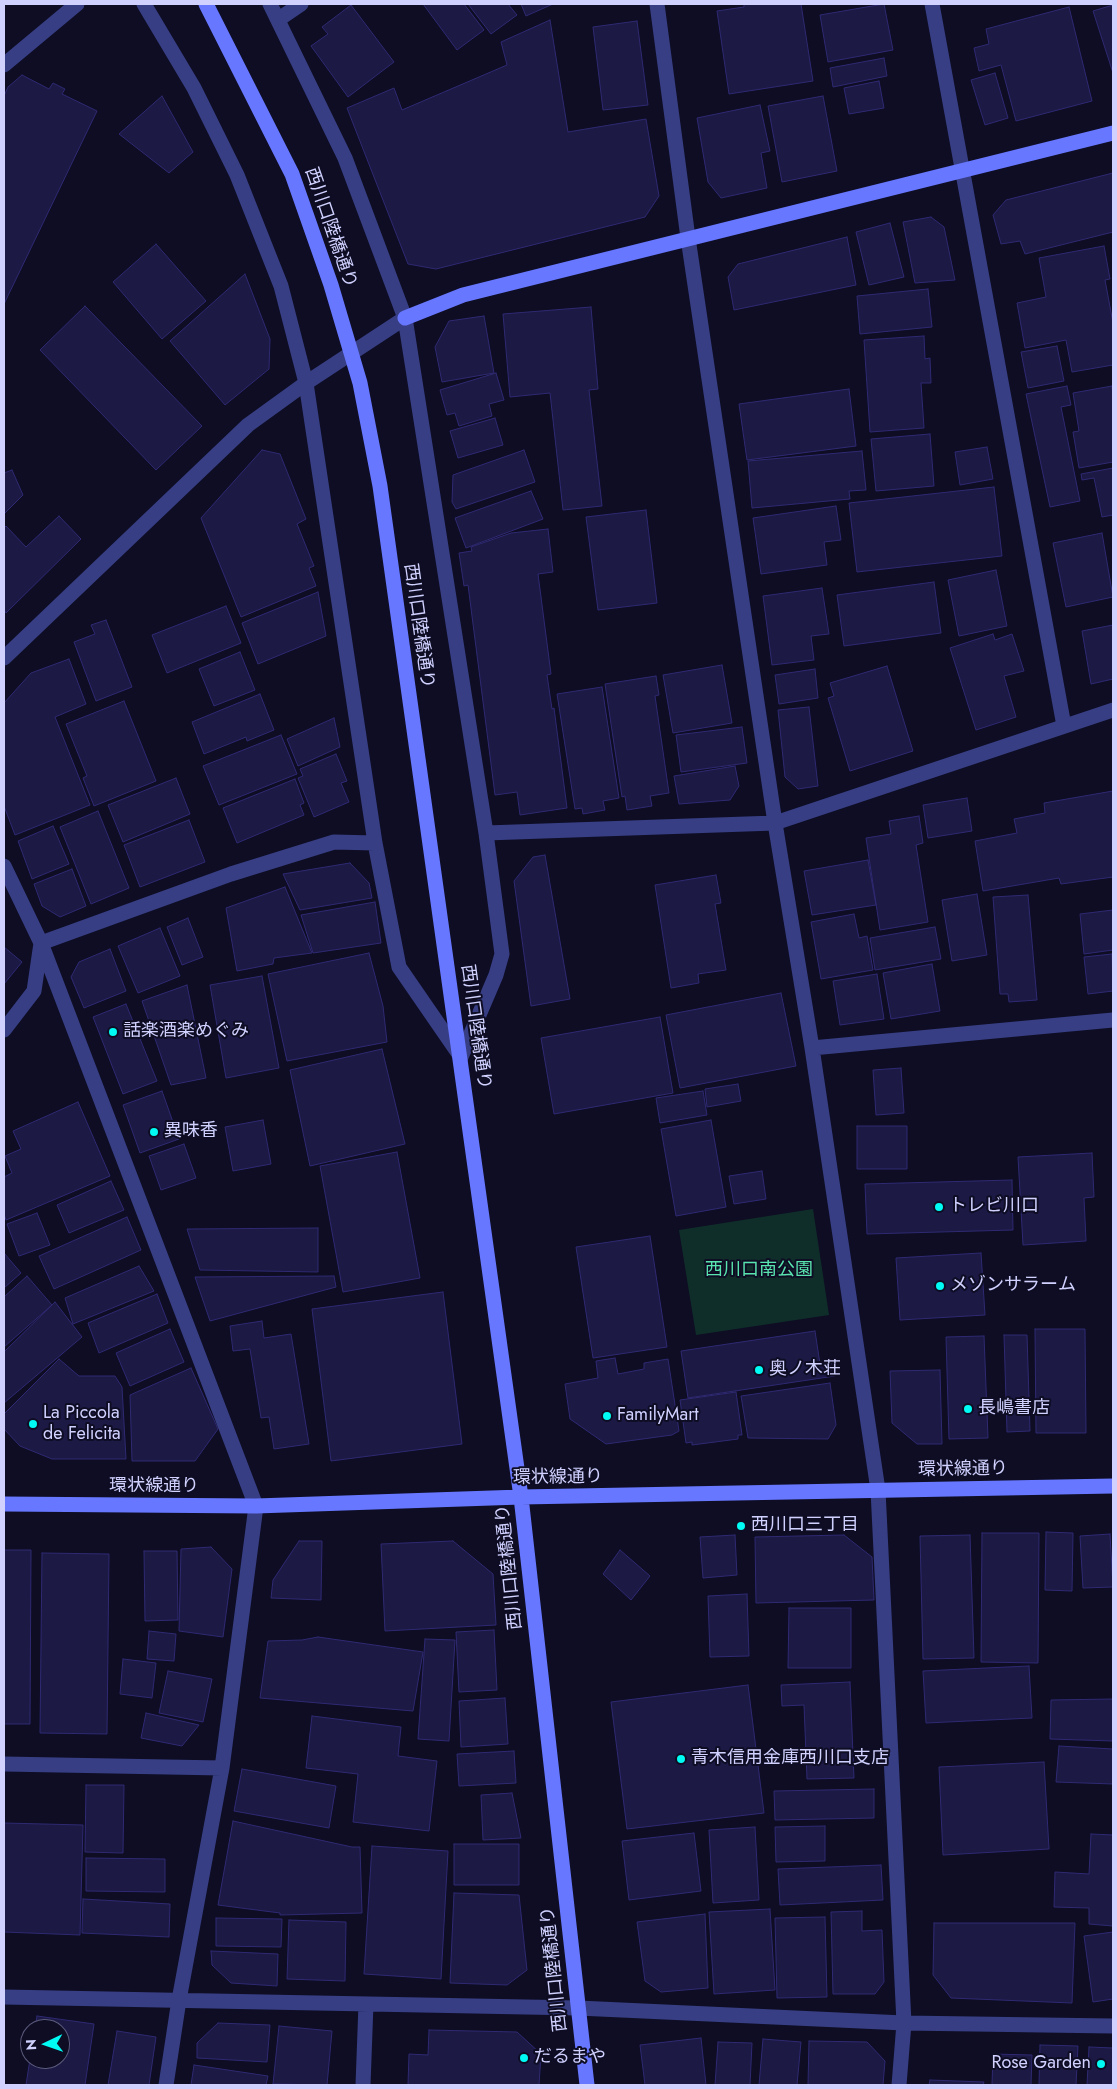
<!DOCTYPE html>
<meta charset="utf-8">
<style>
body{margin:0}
#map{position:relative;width:1117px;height:2089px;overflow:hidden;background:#0e0d24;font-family:Jost,sans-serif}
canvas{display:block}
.frame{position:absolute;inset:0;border:5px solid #d0d1ff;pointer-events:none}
.north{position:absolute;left:20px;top:2019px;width:50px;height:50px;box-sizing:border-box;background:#0e0d24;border:1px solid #5c5b7c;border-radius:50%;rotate:267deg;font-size:14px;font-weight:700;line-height:20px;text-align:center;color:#d0d1ff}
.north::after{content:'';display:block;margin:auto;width:18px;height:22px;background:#00fbf4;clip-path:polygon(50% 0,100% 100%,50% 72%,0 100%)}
</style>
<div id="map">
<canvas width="1117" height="2089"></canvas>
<div class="frame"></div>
<div class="north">N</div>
</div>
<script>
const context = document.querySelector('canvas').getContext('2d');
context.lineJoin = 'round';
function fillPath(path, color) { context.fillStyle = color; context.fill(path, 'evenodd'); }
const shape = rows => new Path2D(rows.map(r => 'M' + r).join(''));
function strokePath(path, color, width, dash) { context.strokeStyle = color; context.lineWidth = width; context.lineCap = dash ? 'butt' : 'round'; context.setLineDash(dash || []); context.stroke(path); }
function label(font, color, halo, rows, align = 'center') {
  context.font = font + ' Jost,"Noto Sans JP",sans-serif'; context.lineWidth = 4; context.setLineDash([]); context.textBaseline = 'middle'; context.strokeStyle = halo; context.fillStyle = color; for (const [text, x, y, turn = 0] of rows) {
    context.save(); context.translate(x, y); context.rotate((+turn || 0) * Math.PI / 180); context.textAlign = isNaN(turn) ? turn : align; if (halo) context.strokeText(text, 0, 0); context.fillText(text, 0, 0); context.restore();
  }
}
fillPath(shape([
 [813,1209,829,1315,696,1335,679,1230]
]), '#102e29');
const building = shape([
 [423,4,464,4,484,30,457,50,423,4],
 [468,4,508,4,517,15,491,34,468,4],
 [521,4,553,4,526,16,521,4],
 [744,4,801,4,813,81,729,94,717,11,744,7,744,4],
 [884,4,893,50,828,62,820,15,884,4],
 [351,5,394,62,348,97,311,46,328,34,322,27,351,5],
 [1113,5,1113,73,1093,11,1113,5],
 [1069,7,1092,101,1016,121,1001,65,979,71,974,48,989,44,986,29,1069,7],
 [550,20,568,132,646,119,659,196,645,217,436,269,408,264,347,108,394,88,402,110,507,65,501,42,550,20],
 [637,21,648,105,603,110,593,27,637,21],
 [884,58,887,76,833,87,830,68,884,58],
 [995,73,1008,118,985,125,971,80,995,73],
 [22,75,49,89,53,83,65,89,62,94,97,111,4,304,4,96,8,87,22,75],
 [879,81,884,108,849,114,844,88,879,81],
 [162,96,193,152,169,173,119,134,162,96],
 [823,96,837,171,782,182,768,106,823,96],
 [760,105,770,151,761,153,767,188,721,198,708,182,697,118,760,105],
 [1113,173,1113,232,1025,254,1020,241,1001,244,993,215,1006,200,1113,173],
 [931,217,944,227,955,280,915,283,903,222,931,217],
 [890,223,904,277,869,285,856,232,890,223],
 [847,237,856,285,734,310,728,277,738,264,847,237],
 [156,244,206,301,162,339,113,282,156,244],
 [1104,246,1110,279,1105,280,1113,323,1113,365,1072,372,1066,340,1025,348,1017,303,1046,297,1039,258,1104,246],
 [245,274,270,339,269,369,225,405,170,341,245,274],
 [928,289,932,327,860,334,857,296,928,289],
 [85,306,202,426,156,470,40,350,85,306],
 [591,307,598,389,589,390,602,506,563,510,550,393,510,397,503,314,591,307],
 [484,316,494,373,442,382,435,347,449,321,484,316],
 [924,336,925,359,930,358,931,383,921,383,924,428,870,432,864,340,924,336],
 [1057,346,1064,381,1028,388,1021,352,1057,346],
 [496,373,504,400,489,404,492,416,459,426,455,413,447,415,440,390,496,373],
 [1067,386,1071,405,1061,407,1080,501,1050,507,1026,394,1067,386],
 [1112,386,1113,396,1113,462,1079,468,1073,432,1079,431,1073,393,1112,386],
 [849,389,856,446,747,460,739,404,849,389],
 [495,418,503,445,458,458,450,431,495,418],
 [930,434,934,486,876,491,871,439,930,434],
 [987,447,993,479,960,485,955,452,987,447],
 [262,450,280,454,306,519,297,524,314,566,309,568,316,586,241,617,201,518,262,450],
 [524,450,535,482,456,509,452,502,453,475,524,450],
 [862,451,866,490,849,491,850,499,752,508,748,461,862,451],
 [1113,468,1113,515,1102,517,1094,478,1082,480,1081,474,1113,468],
 [12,470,23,495,4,514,4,473,12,470],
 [994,487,1002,556,857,572,849,503,994,487],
 [531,491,543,519,466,548,455,518,531,491],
 [836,506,841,540,824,542,827,565,761,574,753,518,836,506],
 [646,510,657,603,598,610,586,517,646,510],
 [59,516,81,539,6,613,4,610,4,528,6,526,26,547,59,516],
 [548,529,553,572,538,574,551,674,547,675,552,709,554,708,567,808,520,815,517,792,495,795,468,585,464,586,459,553,472,551,471,547,511,533,548,529],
 [1102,533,1113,597,1066,607,1053,543,1102,533],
 [996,570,1007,626,959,636,948,580,996,570],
 [934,582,941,633,844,646,837,595,934,582],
 [822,588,829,634,811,636,814,660,772,665,763,596,822,588],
 [318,592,326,636,258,664,242,623,318,592],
 [226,606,241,643,167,673,152,635,226,606],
 [106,620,132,687,96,701,74,642,95,634,91,625,106,620],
 [1113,625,1113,679,1091,684,1082,631,1113,625],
 [993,634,995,640,1012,634,1024,671,1004,676,1016,717,976,730,950,648,993,634],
 [240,652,255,690,214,706,199,669,240,652],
 [69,659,86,704,55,717,90,805,15,835,4,806,4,703,31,673,69,659],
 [722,665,732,723,673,733,663,675,722,665],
 [887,666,913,751,850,771,828,698,834,696,830,683,887,666],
 [815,669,818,698,779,704,775,675,815,669],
 [656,676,659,695,655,696,669,793,650,796,652,806,627,810,625,796,622,797,605,684,656,676],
 [602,687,619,798,603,801,605,810,583,814,582,808,575,809,557,694,602,687],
 [260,694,274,730,247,741,246,737,204,754,192,722,260,694],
 [124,701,156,781,94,806,83,778,87,776,66,724,124,701],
 [809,707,818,786,798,789,785,777,778,710,809,707],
 [334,718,340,747,298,766,287,739,334,718],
 [742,727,747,763,681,772,676,735,742,727],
 [281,735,297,774,219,805,203,766,281,735],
 [336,754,347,781,341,783,349,802,314,817,298,778,303,776,300,769,336,754],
 [735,766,739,786,730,800,679,804,674,776,735,766],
 [176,778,190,814,123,842,108,805,176,778],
 [295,779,304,803,300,805,304,815,237,843,223,808,295,779],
 [1113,791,1113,877,1061,884,1059,878,983,891,975,841,1017,833,1014,819,1045,813,1044,803,1113,791],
 [967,798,972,831,928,838,923,805,967,798],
 [98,811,129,888,91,904,60,827,98,811],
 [919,816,923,843,916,845,928,922,880,930,866,838,891,834,889,821,919,816],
 [189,820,205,862,140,887,124,845,189,820],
 [53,826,69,864,32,879,18,841,53,826],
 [545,855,570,999,531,1006,514,881,533,857,545,855],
 [868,860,876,905,812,915,804,871,868,860],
 [350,863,369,883,372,898,300,910,283,874,350,863],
 [72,869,86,906,60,917,42,906,34,884,72,869],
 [716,875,721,903,715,904,726,970,698,974,699,983,671,988,655,885,716,875],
 [285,887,312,953,274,958,273,964,237,971,226,908,285,887],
 [977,894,987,955,952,961,942,900,977,894],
 [1028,895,1037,1000,1009,1002,1008,994,1000,994,993,897,1028,895],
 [375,902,381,943,313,953,301,915,375,902],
 [1113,910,1113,950,1084,954,1080,914,1113,910],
 [854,914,859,938,867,936,873,970,821,979,811,922,854,914],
 [188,918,203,957,182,965,167,927,188,918],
 [935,927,941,959,875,970,870,938,935,927],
 [160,928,180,976,138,993,118,946,160,928],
 [4,947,22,962,4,984,4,947],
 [110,949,126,991,84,1008,71,977,79,962,110,949],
 [369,953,383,1006,387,1042,287,1061,268,974,369,953],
 [1112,954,1113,991,1088,994,1084,957,1112,954],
 [932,964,940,1011,891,1019,883,973,932,964],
 [877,974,884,1019,840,1025,833,981,877,974],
 [262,976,279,1068,226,1078,210,985,262,976],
 [187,985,206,1078,171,1085,142,1001,187,985],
 [781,993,796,1066,680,1088,666,1015,781,993],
 [126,1004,157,1081,123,1094,93,1017,126,1004],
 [660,1017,673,1093,554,1114,541,1038,660,1017],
 [382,1049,405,1144,310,1166,290,1070,382,1049],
 [901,1068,904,1113,876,1115,873,1070,901,1068],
 [738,1084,741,1101,707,1107,705,1089,738,1084],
 [162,1091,179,1139,140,1153,123,1105,162,1091],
 [703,1091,707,1115,660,1123,656,1098,703,1091],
 [78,1102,110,1176,6,1220,4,1214,4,1177,12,1173,5,1156,21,1149,13,1131,78,1102],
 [263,1120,271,1164,233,1171,225,1127,263,1120],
 [711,1120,726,1207,676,1216,661,1129,711,1120],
 [857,1126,907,1126,907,1169,857,1169,857,1126],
 [184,1144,196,1178,161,1190,149,1156,184,1144],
 [397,1152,420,1278,343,1292,320,1166,397,1152],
 [1092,1153,1094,1197,1084,1198,1086,1241,1023,1245,1018,1157,1092,1153],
 [762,1171,766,1199,734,1204,729,1176,762,1171],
 [1012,1180,1013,1230,867,1234,865,1184,1012,1180],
 [111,1181,124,1210,69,1233,57,1205,111,1181],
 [37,1213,50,1245,19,1256,7,1224,37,1213],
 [127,1217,141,1250,54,1289,39,1256,127,1217],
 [318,1228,318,1272,200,1270,187,1229,318,1228],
 [650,1236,667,1347,593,1358,576,1247,650,1236],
 [4,1253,21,1273,4,1288,4,1253],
 [981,1253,985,1315,900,1320,896,1258,981,1253],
 [139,1266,154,1291,73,1324,65,1298,139,1266],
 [27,1276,52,1305,4,1347,4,1297,27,1276],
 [334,1276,336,1287,210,1321,195,1277,334,1276],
 [443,1292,462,1444,331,1461,312,1309,443,1292],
 [157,1294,168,1323,99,1353,88,1323,157,1294],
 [55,1302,82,1337,4,1403,4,1352,55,1302],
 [262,1321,264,1338,291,1334,309,1444,274,1449,269,1417,261,1418,250,1349,233,1351,230,1326,262,1321],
 [170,1329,184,1362,130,1386,116,1353,170,1329],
 [1035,1329,1085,1329,1086,1433,1036,1433,1035,1329],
 [815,1331,820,1364,832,1362,835,1376,688,1398,681,1351,815,1331],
 [1004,1335,1027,1335,1030,1431,1007,1432,1004,1335],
 [984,1336,988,1438,949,1439,946,1337,984,1336],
 [615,1358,618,1374,644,1369,644,1363,668,1359,679,1431,672,1435,606,1444,570,1419,565,1384,598,1378,596,1361,615,1358],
 [59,1359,79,1376,115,1376,122,1387,126,1459,52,1459,20,1446,4,1429,4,1414,59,1359],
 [191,1368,218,1429,195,1461,132,1461,130,1395,191,1368],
 [940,1370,942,1444,917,1444,892,1423,890,1371,940,1370],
 [830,1383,836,1425,828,1439,748,1438,741,1396,830,1383],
 [736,1392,742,1435,738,1435,738,1439,692,1445,692,1442,686,1443,680,1400,736,1392],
 [1046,1532,1073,1533,1072,1591,1045,1590,1046,1532],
 [982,1533,1039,1533,1038,1663,981,1662,982,1533],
 [1110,1534,1113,1587,1083,1588,1080,1536,1110,1534],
 [735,1535,737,1575,703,1578,700,1537,735,1535],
 [844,1535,872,1557,874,1600,756,1603,755,1537,844,1535],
 [970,1535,974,1658,923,1659,920,1536,970,1535],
 [299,1541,322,1541,321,1600,271,1598,273,1580,299,1541],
 [453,1541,493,1574,496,1625,385,1631,381,1544,453,1541],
 [211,1547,232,1569,223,1637,179,1631,181,1549,211,1547],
 [4,1550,31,1550,30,1724,4,1724,4,1550],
 [620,1550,650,1576,631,1600,603,1574,620,1550],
 [144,1551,177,1551,178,1620,145,1621,144,1551],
 [42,1553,109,1554,107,1734,40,1733,42,1553],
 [747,1594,749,1656,710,1657,708,1596,747,1594],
 [789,1608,851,1608,851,1668,788,1668,789,1608],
 [494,1630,497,1690,459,1692,456,1632,494,1630],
 [149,1631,176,1634,174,1661,147,1659,149,1631],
 [318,1637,423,1652,413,1711,260,1698,268,1641,302,1640,318,1637],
 [425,1639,455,1640,449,1741,418,1739,425,1639],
 [123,1659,156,1663,152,1698,120,1694,123,1659],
 [1029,1666,1032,1718,926,1723,923,1671,1029,1666],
 [168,1671,212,1679,203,1722,159,1713,168,1671],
 [850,1682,854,1778,807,1779,804,1705,782,1706,781,1685,850,1682],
 [748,1685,764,1813,627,1829,611,1702,748,1685],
 [505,1698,508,1744,461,1747,459,1701,505,1698],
 [1113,1699,1113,1741,1050,1739,1051,1700,1113,1699],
 [146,1713,199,1725,182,1746,141,1738,146,1713],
 [312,1716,401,1727,398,1756,437,1761,429,1831,353,1822,358,1774,306,1768,312,1716],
 [1059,1746,1113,1749,1113,1784,1056,1782,1059,1746],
 [514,1751,516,1783,459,1786,457,1754,514,1751],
 [1044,1762,1049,1849,943,1855,939,1767,1044,1762],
 [242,1769,336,1786,329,1828,234,1811,242,1769],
 [86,1785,124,1785,123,1853,85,1852,86,1785],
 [874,1789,874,1818,775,1820,774,1791,874,1789],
 [512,1793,521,1838,483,1840,481,1795,512,1793],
 [233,1821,352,1847,360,1847,362,1913,280,1915,280,1913,218,1905,233,1821],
 [4,1823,83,1825,80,1935,4,1932,4,1823],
 [825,1826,825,1861,776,1862,775,1827,825,1826],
 [755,1827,759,1900,713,1903,709,1830,755,1827],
 [694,1833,701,1891,629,1900,622,1841,694,1833],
 [1091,1834,1113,1835,1113,1926,1089,1924,1089,1908,1054,1907,1055,1872,1089,1874,1091,1834],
 [454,1844,519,1844,519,1885,454,1885,454,1844],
 [372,1846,448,1851,441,1979,364,1974,372,1846],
 [86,1858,165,1859,165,1892,86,1891,86,1858],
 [881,1865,883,1900,780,1905,778,1869,881,1865],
 [454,1893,519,1895,527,1970,507,1985,450,1983,454,1893],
 [83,1899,170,1904,169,1937,82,1933,83,1899],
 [770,1909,775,1990,714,1994,709,1912,770,1909],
 [862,1911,862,1931,882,1930,884,1982,875,1994,833,1994,831,1912,862,1911],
 [705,1914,708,1988,661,1992,645,1981,637,1922,705,1914],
 [825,1917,827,1997,777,1998,775,1918,825,1917],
 [216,1918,282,1919,281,1947,216,1946,216,1918],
 [289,1920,346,1922,345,1981,287,1979,289,1920],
 [934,1923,1075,1923,1072,2003,951,1998,933,1975,934,1923],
 [1113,1932,1113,1999,1093,2002,1084,1936,1113,1932],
 [211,1951,278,1954,277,1986,231,1983,212,1965,211,1951],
 [37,2016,94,2024,85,2085,26,2085,30,2059,60,2059,60,2029,35,2029,37,2016],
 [218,2023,270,2025,267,2062,197,2058,197,2043,218,2023],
 [279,2026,332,2031,327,2085,273,2084,279,2026],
 [429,2030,517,2032,541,2054,539,2085,408,2085,409,2054,428,2055,429,2030],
 [117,2031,156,2037,149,2085,108,2085,117,2031],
 [701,2038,706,2085,645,2085,640,2045,701,2038],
 [763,2039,801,2042,797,2085,759,2085,763,2039],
 [809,2041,867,2042,885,2061,883,2085,808,2085,809,2041],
 [718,2042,752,2043,750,2085,715,2085,718,2042],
 [1040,2045,1078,2046,1076,2085,1039,2085,1040,2045],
 [1089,2047,1113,2048,1113,2085,1087,2085,1089,2047],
 [993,2054,1032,2055,1031,2085,992,2085,993,2054],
 [194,2065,268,2076,266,2085,191,2085,194,2065],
 [930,2080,984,2082,983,2085,929,2085,930,2080]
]);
fillPath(building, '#1c1945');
strokePath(building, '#2f2a72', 1);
strokePath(shape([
 [144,4,194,88,237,175,281,286,306,383,375,843,399,967,461,1057],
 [270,4,345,158,405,318,486,833,502,954,496,975,461,1057],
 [657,4,688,238,775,823,812,1048,878,1490,904,2023,899,2085],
 [932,4,1064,726],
 [279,19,301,4],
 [4,65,77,4],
 [4,658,248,425,306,383,405,318],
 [486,833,775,823,1113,710],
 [4,866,41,943,256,1506,222,1768,179,2000,166,2085],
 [4,1030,34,991,41,943,231,874,334,842,375,843],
 [812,1048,1113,1020],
 [4,1764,222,1768],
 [4,1997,578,2008,904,2023,1113,2026],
 [363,2085,366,2004]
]), '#373e84', 15);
strokePath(shape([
 [206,4,292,174,331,285,360,383,380,486,521,1497,587,2085],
 [405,318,463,295,1113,133],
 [4,1504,256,1506,521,1497,1113,1486]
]), '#6777ff', 15);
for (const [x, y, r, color] of [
 [113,1032,5,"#00fbf4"],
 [154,1132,5,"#00fbf4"],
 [939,1207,5,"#00fbf4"],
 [940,1286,5,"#00fbf4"],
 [759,1370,5,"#00fbf4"],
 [968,1409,5,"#00fbf4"],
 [607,1416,5,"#00fbf4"],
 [33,1424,5,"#00fbf4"],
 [741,1526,5,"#00fbf4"],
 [681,1759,5,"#00fbf4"],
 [524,2058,5,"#00fbf4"],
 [1101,2064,5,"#00fbf4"]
]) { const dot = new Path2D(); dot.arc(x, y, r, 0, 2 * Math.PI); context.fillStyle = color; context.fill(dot); strokePath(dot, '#0e0d24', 2); }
label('18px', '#d0d1ff', '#0e0d24', [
 ["西川口陸橋通り",330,228,71],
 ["西川口陸橋通り",418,626,82],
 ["西川口陸橋通り",475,1027,82],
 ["環状線通り",963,1470,-1],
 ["環状線通り",558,1478,-1],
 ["環状線通り",154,1487],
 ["西川口陸橋通り",510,1567,-96],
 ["西川口陸橋通り",555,1969,-96]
]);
label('18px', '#d0d1ff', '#0e0d24', [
 ["話楽酒楽めぐみ",123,1032],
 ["異味香",164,1132],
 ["トレビ川口",949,1207],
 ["メゾンサラーム",950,1286],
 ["奥ノ木荘",769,1370],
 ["長嶋書店",978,1409],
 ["La Piccola",43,1414],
 ["de Felicita",43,1435],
 ["FamilyMart",617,1416],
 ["西川口三丁目",751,1526],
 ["青木信用金庫西川口支店",691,1759],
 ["だるまや",534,2058],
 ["Rose Garden",1091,2064,"right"]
], 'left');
label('18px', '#59e3ae', '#0e0d24', [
 ["西川口南公園",759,1271]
]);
</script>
